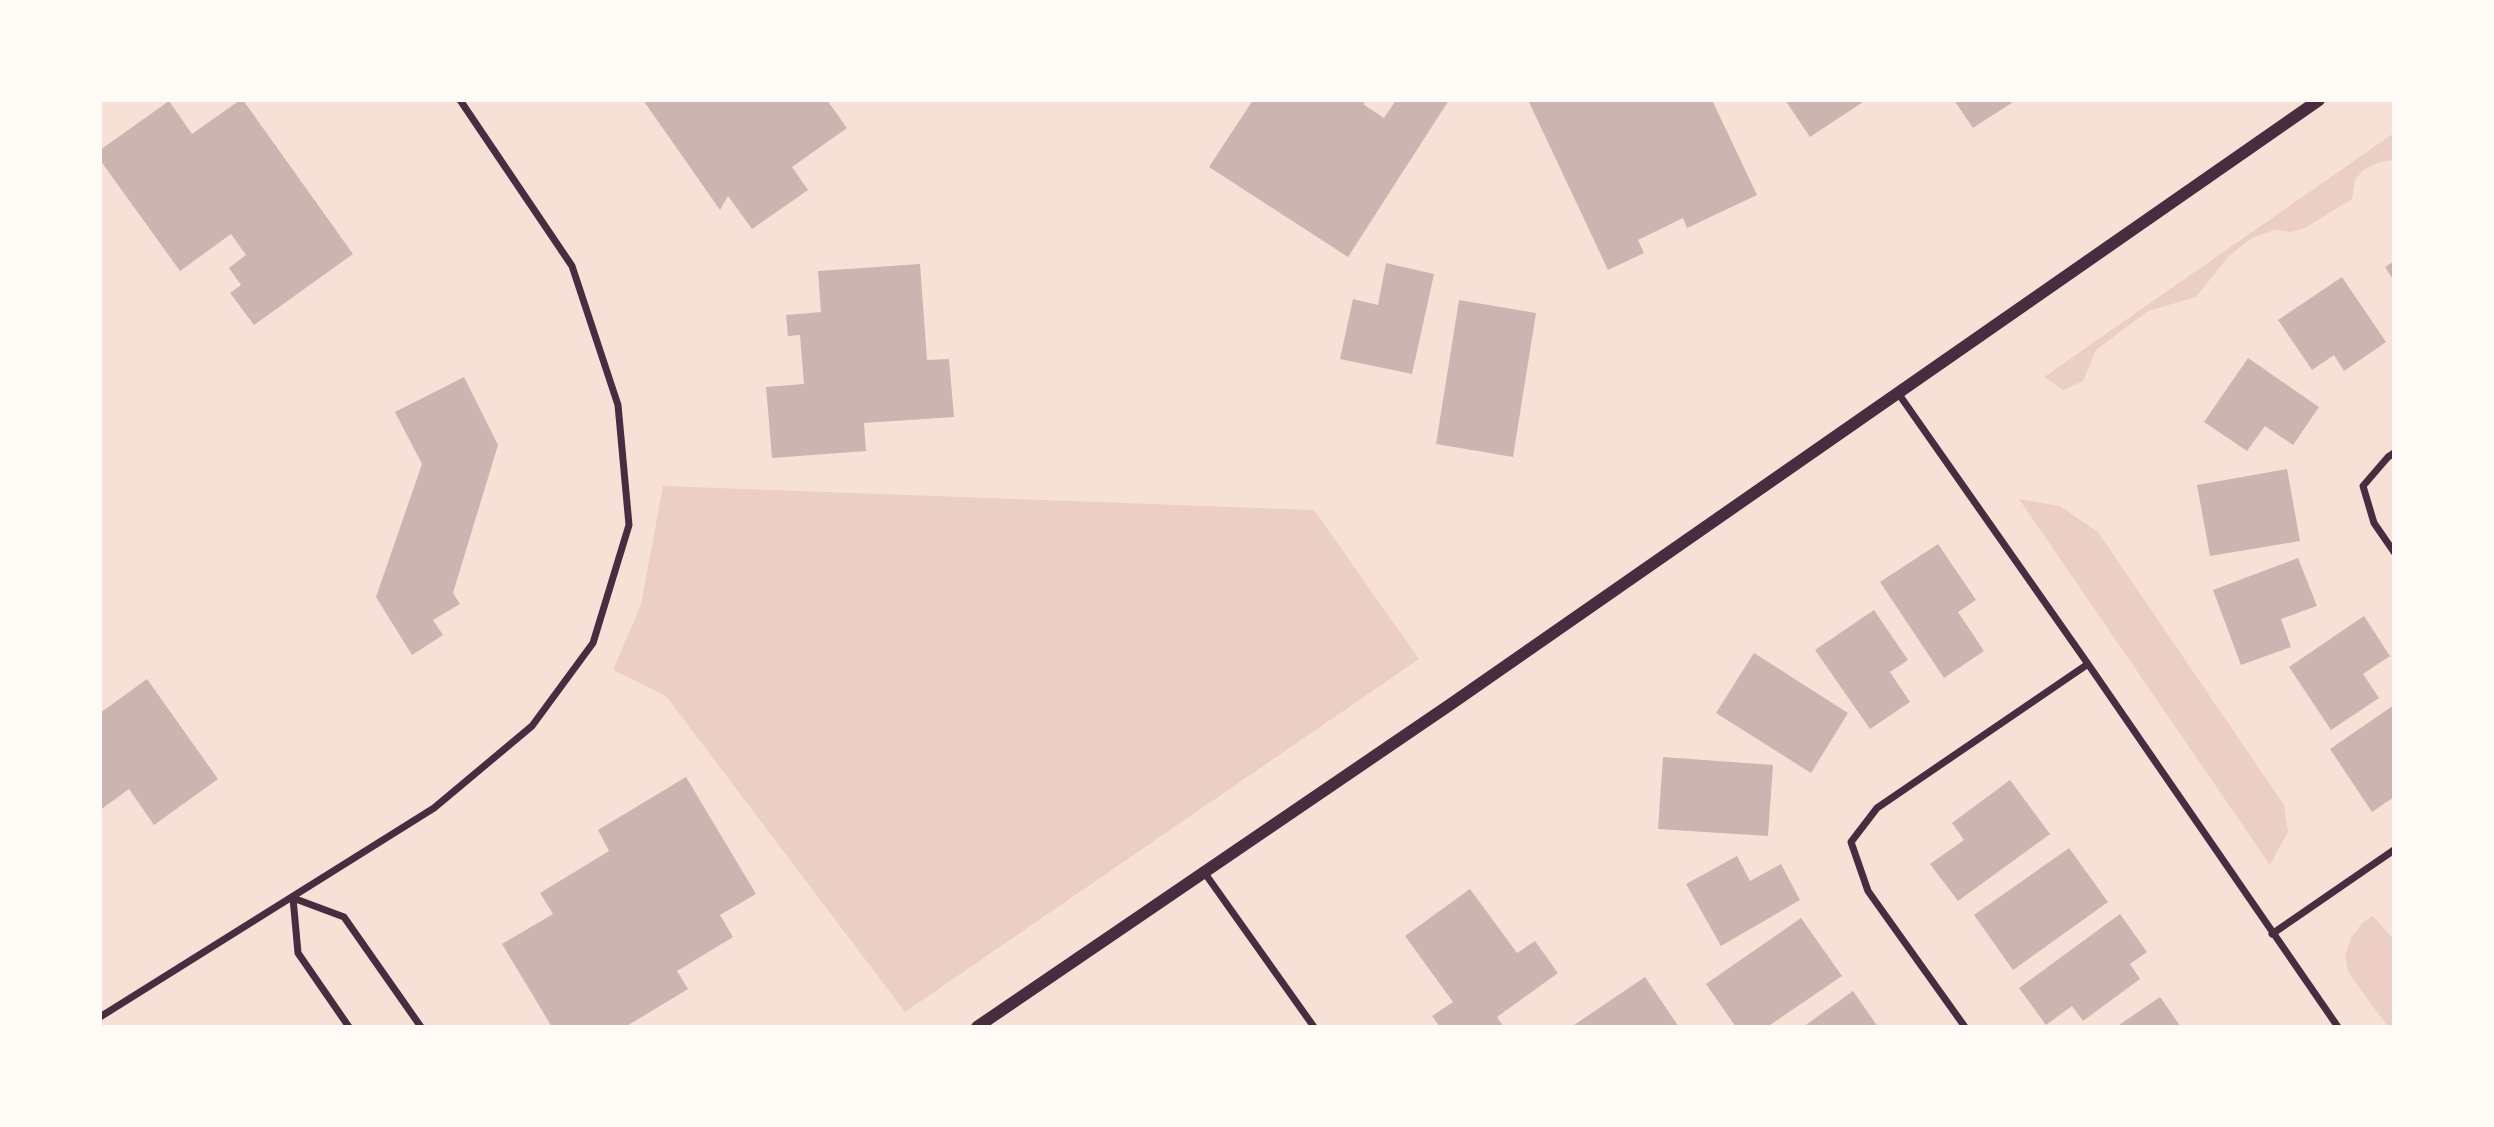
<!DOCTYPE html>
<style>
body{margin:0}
#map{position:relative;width:2494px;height:1127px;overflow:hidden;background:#f7e1d7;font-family:Commissioner,sans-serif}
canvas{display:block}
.frame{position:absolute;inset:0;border:102px solid #fffaf5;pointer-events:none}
</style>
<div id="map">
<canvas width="2494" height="1127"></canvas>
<div class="frame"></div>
</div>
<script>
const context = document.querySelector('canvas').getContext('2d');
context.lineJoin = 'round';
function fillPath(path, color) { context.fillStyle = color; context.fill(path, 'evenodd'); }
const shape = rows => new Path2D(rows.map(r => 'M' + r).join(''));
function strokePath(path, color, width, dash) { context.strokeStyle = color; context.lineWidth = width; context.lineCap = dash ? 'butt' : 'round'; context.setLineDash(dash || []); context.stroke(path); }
fillPath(shape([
 [2394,133,2394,160,2380,162,2363,170,2355,180,2352,199,2305,228,2291,232,2274,230,2252,238,2229,256,2196,297,2148,311,2096,350,2083,381,2063,390,2044,377],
 [663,486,1314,510,1419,659,905,1012,666,696,613,670,641,605],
 [2019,499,2060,506,2098,532,2284,805,2288,832,2270,865],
 [2373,916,2394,940,2394,1027,2388,1027,2348,972,2345,955,2351,938,2363,922]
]), '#ebcfc5');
fillPath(shape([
 [240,100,243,100,353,254,254,325,230,293,241,285,229,268,246,255,231,234,180,271,100,160,100,150,169,101,192,134],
 [643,100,827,100,847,128,792,167,808,190,752,229,728,196,720,210],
 [1253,100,1366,100,1363,104,1384,118,1396,100,1449,100,1348,257,1209,167],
 [1533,100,1712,100,1757,195,1687,228,1683,218,1638,240,1644,253,1608,270,1529,102],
 [1785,100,1866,100,1810,137],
 [1954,100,2016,100,1973,128],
 [2394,261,2394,281,2385,267],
 [1386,263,1434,274,1412,374,1340,359,1353,299,1378,305],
 [920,264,927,360,949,359,954,417,864,423,866,451,772,458,766,387,804,384,800,335,788,336,786,315,821,312,818,271],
 [2342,277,2386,342,2344,371,2334,355,2312,370,2278,320],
 [1459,300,1536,313,1513,457,1436,444],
 [2248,358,2319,407,2293,445,2265,426,2247,451,2204,422],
 [464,377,498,445,453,593,460,604,433,620,443,635,412,655,376,597,422,464,395,412],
 [2287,469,2300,541,2210,556,2197,485],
 [1938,544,1976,600,1958,612,1984,651,1944,678,1880,582],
 [2298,558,2317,606,2281,619,2291,647,2241,665,2213,590],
 [1874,610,1908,660,1890,672,1910,702,1870,729,1815,650],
 [2364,616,2390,656,2363,674,2379,698,2331,730,2289,667],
 [1754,653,1848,713,1811,773,1716,713],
 [147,679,218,779,154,825,129,789,100,810,100,713],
 [2394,705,2394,797,2372,812,2330,749],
 [1663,757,1773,765,1768,836,1658,829],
 [686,777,756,894,720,915,733,937,677,971,688,989,625,1027,552,1027,502,944,553,914,540,893,609,851,598,830],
 [2010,780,2050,834,1958,901,1930,864,1964,840,1952,823],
 [2069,848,2108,902,2013,970,1974,915],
 [1737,856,1750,881,1781,864,1800,900,1721,946,1686,884],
 [1470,889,1517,953,1535,941,1558,973,1497,1017,1504,1027,1440,1027,1432,1016,1453,1002,1405,936],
 [2120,914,2147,952,2130,964,2140,979,2083,1021,2072,1006,2046,1025,2019,988],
 [1801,918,1842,976,1767,1027,1736,1027,1706,984],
 [1645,977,1679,1027,1575,1027,1574,1025],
 [1853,991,1878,1027,1803,1027],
 [2160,997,2181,1027,2116,1027]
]), '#ccb4b1');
strokePath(shape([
 [1898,393,2088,664,2338,1027],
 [2394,453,2388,457,2363,486,2374,523,2394,552],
 [1204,872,1314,1027],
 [2272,934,2394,850],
 [100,1017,434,808,532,726,593,643,629,525,618,405,572,266,460,100],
 [349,1027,298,953,293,898,344,917,421,1027],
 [1965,1027,1868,891,1851,842,1877,808,2088,664]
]), '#4a2c40', 7);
strokePath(shape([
 [977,1027,1451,704,2319,100]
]), '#4a2c40', 12);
</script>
